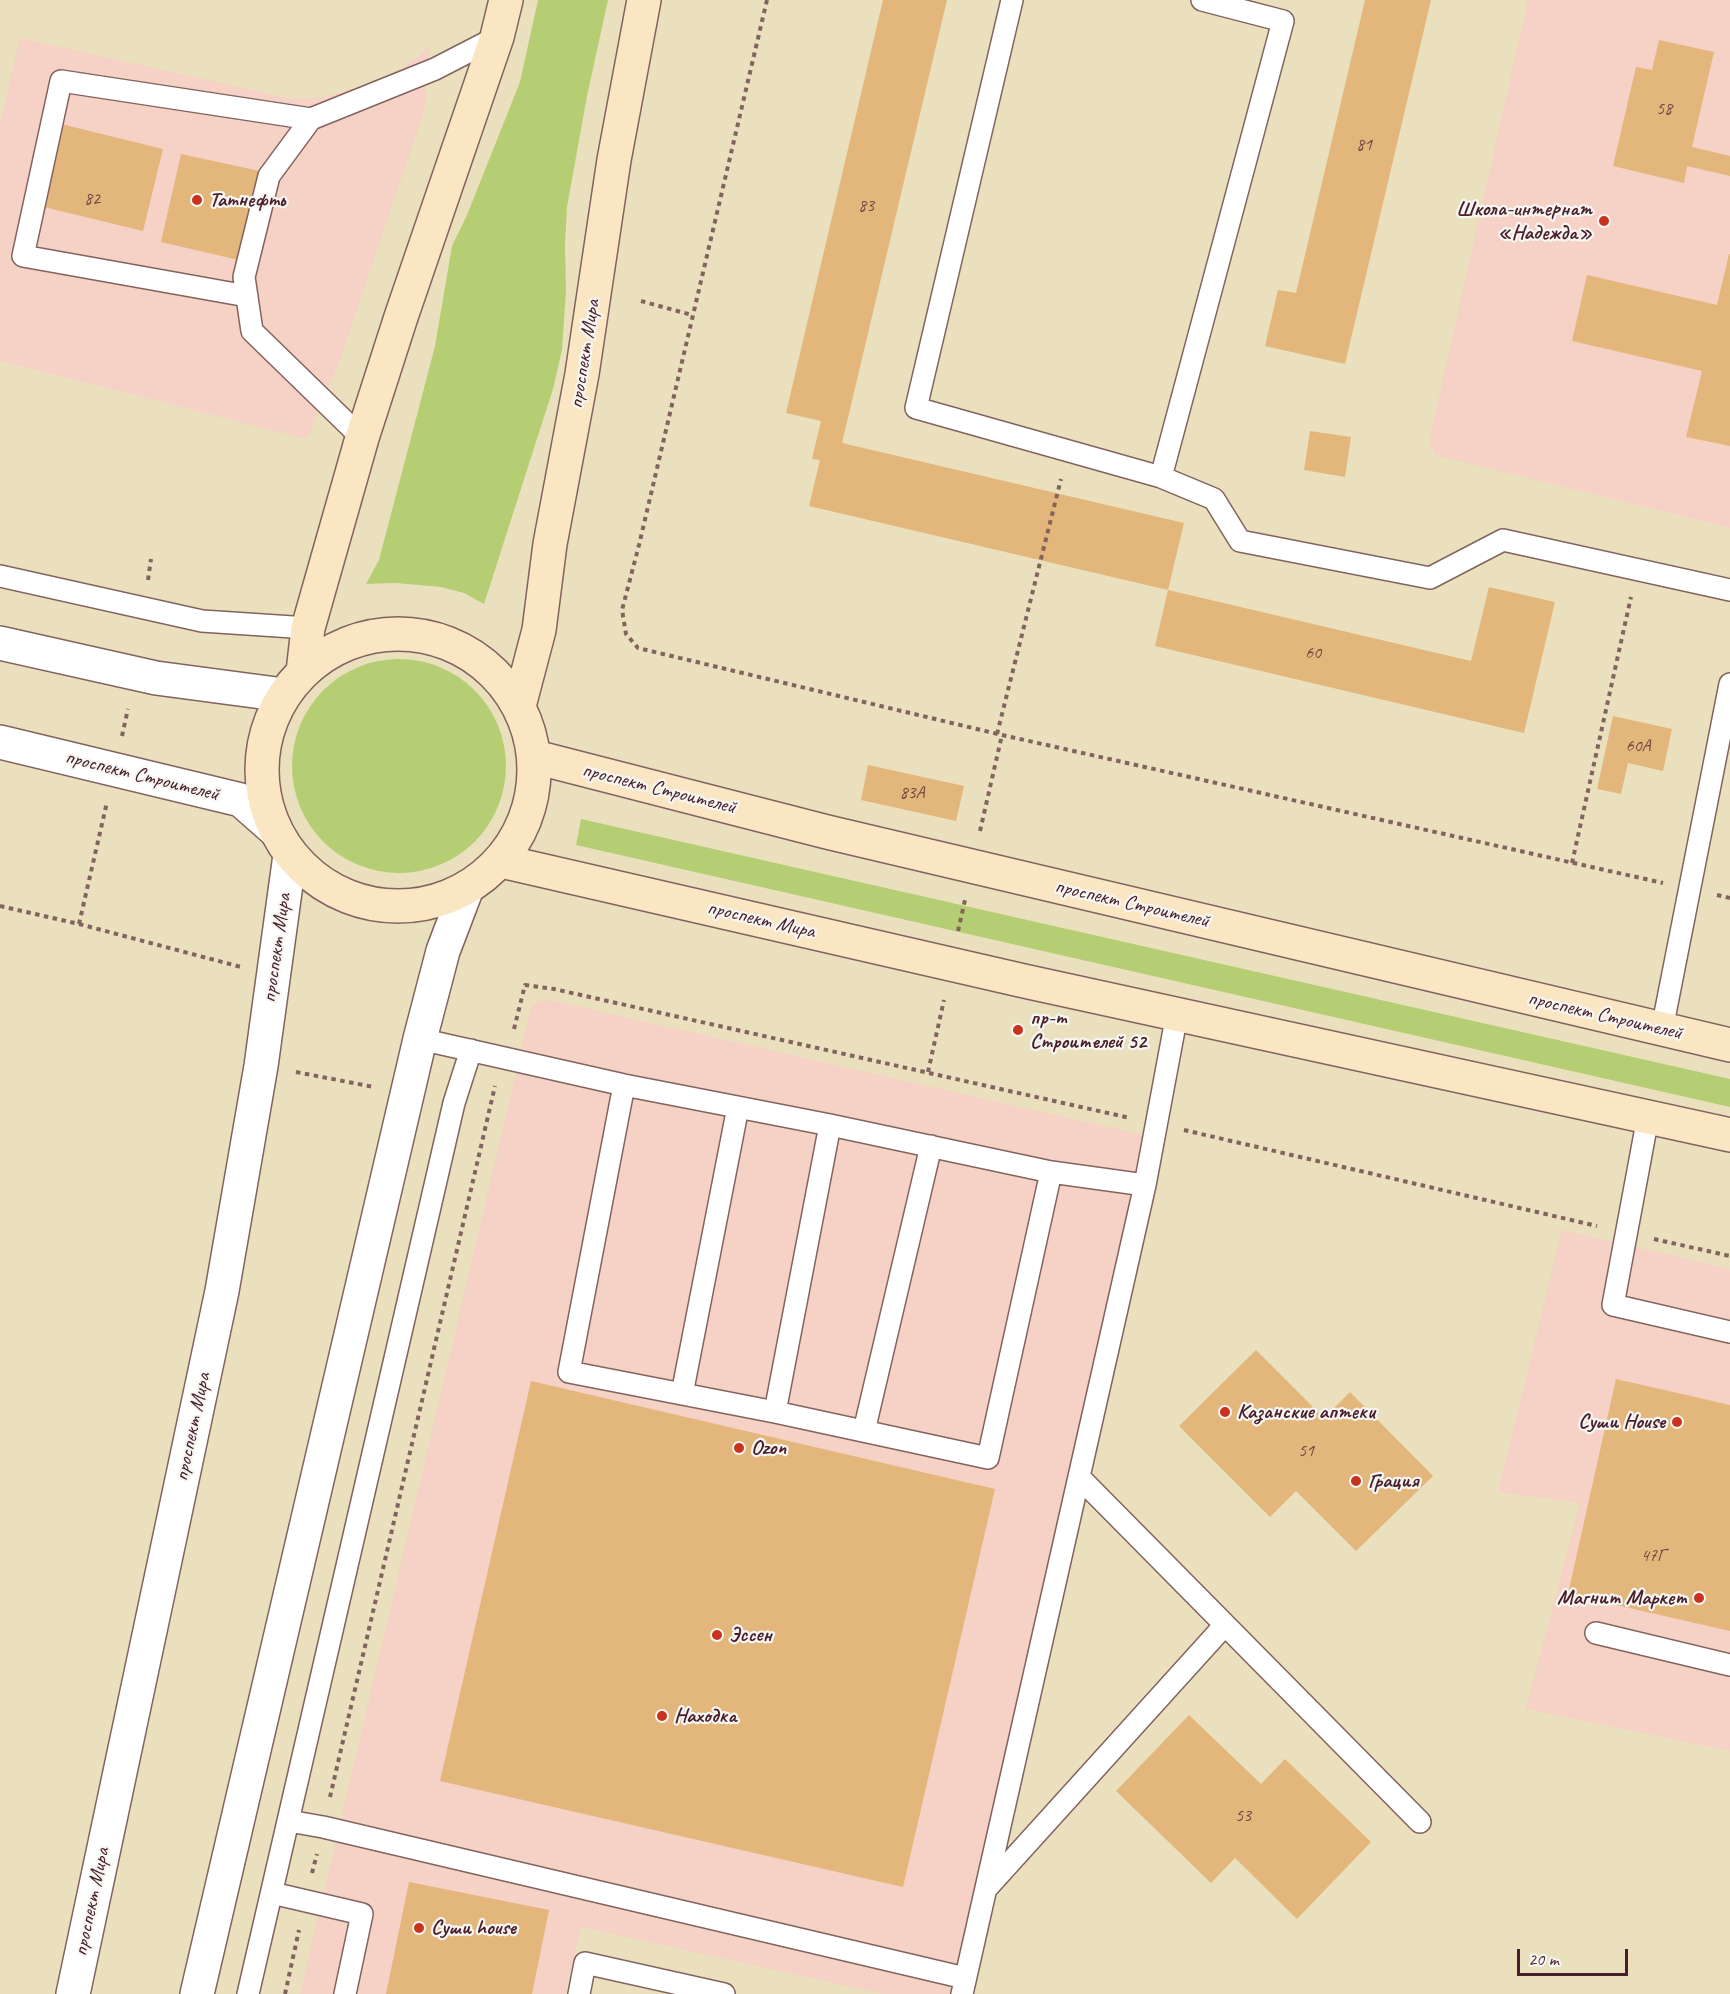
<!DOCTYPE html>
<meta charset="utf-8">
<style>
body{margin:0}
#map{position:relative;width:1730px;height:1994px;overflow:hidden;background:#eae0bd;font-family:Caveat,sans-serif}
canvas{display:block}
.scale{position:absolute;left:1517px;top:1949px;width:111px;height:27px;box-sizing:border-box;border:3px solid #4a1f2b;border-top:0;padding-left:8px;font-size:18px;line-height:21px;white-space:nowrap;color:#4a1f2b;-webkit-text-stroke:4px #f6f6f2;paint-order:stroke}
</style>
<div id="map">
<canvas width="1730" height="1994"></canvas>
<div class="scale">20 m</div>
</div>
<script>
const context = document.querySelector('canvas').getContext('2d');
context.lineJoin = 'round';
function fillPath(path, color) { context.fillStyle = color; context.fill(path, 'evenodd'); }
const shape = rows => new Path2D(rows.map(r => 'M' + r).join(''));
function strokePath(path, color, width, dash) { context.strokeStyle = color; context.lineWidth = width; context.lineCap = dash ? 'butt' : 'round'; context.setLineDash(dash || []); context.stroke(path); }
function label(font, color, halo, rows, align = 'center') {
  context.font = font + ' Caveat,sans-serif'; context.lineWidth = 4.5; context.setLineDash([]); context.textBaseline = 'middle'; context.strokeStyle = halo; context.fillStyle = color; for (const [text, x, y, turn = 0] of rows) {
    context.save(); context.translate(x, y); context.rotate((+turn || 0) * Math.PI / 180); context.textAlign = isNaN(turn) ? turn : align; if (halo) context.strokeText(text, 0, 0); context.fillText(text, 0, 0); context.restore();
  }
}
fillPath(shape([
 [1528,0,1730,0,1730,528,1435,455,1429,442],
 [20,38,293,99,325,97,358,87,405,67,429,47,425,108,341,357,307,439,0,361,0,124],
 [550,1000,1147,1136,950,1994,883,1994,581,1927,565,1994,300,1994,530,1013,533,1005,540,1001],
 [1562,1230,1730,1269,1730,1751,1526,1709,1580,1503,1498,1492]
]), '#f6d1c5');
fillPath(shape([
 [538,0,608,0,587,96,567,207,565,245,566,290,562,350,553,389,484,604,464,593,441,587,396,583,366,584,379,560,435,346,452,246,467,215,520,82],
 '292 766a107 107 0 1 1 214 0a107 107 0 1 1-214 0Z',
 [581,819,1730,1079,1730,1107,576,845]
]), '#b6ce73');
fillPath(shape([
 [883,0,947,0,842,443,1184,523,1168,590,809,506,820,460,812,459,821,421,786,413],
 [1365,0,1431,0,1345,364,1265,346,1278,290,1296,293],
 [1659,40,1714,52,1692,147,1730,156,1730,176,1687,166,1684,183,1613,166,1636,67,1652,70],
 [61,124,163,149,143,231,40,206],
 [181,154,264,172,243,261,161,242],
 [1729,254,1730,254,1730,446,1686,437,1702,371,1572,341,1587,275,1717,305],
 [1310,431,1351,437,1345,477,1304,470],
 [1489,587,1555,602,1524,733,1155,646,1168,590,1471,661],
 [1613,716,1672,729,1663,771,1628,763,1621,794,1597,789],
 [868,765,964,786,956,821,861,800],
 [1256,1350,1324,1418,1350,1392,1433,1476,1356,1551,1296,1491,1270,1517,1179,1426],
 [1616,1379,1730,1405,1730,1631,1568,1594],
 [531,1381,995,1489,903,1887,440,1781],
 [1189,1715,1261,1784,1285,1759,1371,1842,1297,1919,1235,1858,1211,1883,1116,1791],
 [409,1882,549,1910,532,1994,386,1994]
]), '#e3b67c');
const service = shape([
 [1012,0,916,408,1161,477],
 [1202,0,1283,21,1161,477,1214,499,1240,541,1430,578,1503,540,1730,590],
 [247,296,23,256,61,81,311,119],
 [362,438,252,331,244,277,269,176,311,119,435,69,497,37],
 [0,576,202,621,308,628],
 [1662,1029,1730,684],
 [420,1039,624,1085,830,1125,1051,1172,988,1458,775,1412,569,1372,624,1085],
 [1648,1117,1613,1305,1730,1332],
 [1051,1172,1145,1185],
 [682,1394,738,1107],
 [775,1412,830,1125],
 [864,1431,931,1146],
 [1079,1477,1420,1822],
 [1596,1633,1730,1665],
 [289,1821,323,1827,965,1978],
 [986,1889,1224,1626],
 [272,1893,362,1914,345,1994],
 [248,1994,454,1103,471,1050],
 [579,1994,585,1963,724,1994],
 [962,1994,1145,1185,1177,1014]
]);
const minor = shape([
 [0,643,156,678,284,695],
 [0,742,241,800,274,829]
]);
const tertiary = shape([
 [73,1994,222,1291,261,1066,290,855],
 [197,1994,420,1039,443,951,467,888]
]);
const secondary = shape([
 '262 770a136 136 0 1 1 272 0a136 136 0 1 1-272 0Z',
 [303,672,308,628,362,438,401,317,497,37,506,0],
 [519,706,539,630,550,544,582,374,614,160,644,0],
 [535,757,827,832,1730,1045],
 [501,861,1024,981,1730,1135]
]);
strokePath(service, '#82635e', 24);
strokePath(minor, '#82635e', 36);
strokePath(tertiary, '#82635e', 36);
strokePath(secondary, '#82635e', 36);
strokePath(shape([
 [767,0,639,545,622,610,626,634,638,648,1002,735,1663,883],
 [641,301,692,315],
 [148,580,151,559],
 [997,734,1061,479],
 [122,736,128,709],
 [980,831,1002,735],
 [1572,863,1631,597],
 [1717,895,1730,898],
 [0,906,79,924,241,967],
 [79,924,107,802],
 [958,931,965,900],
 [514,1029,525,985,554,989,1130,1118],
 [296,1072,374,1087],
 [928,1072,944,1000],
 [1184,1130,1597,1226],
 [1654,1239,1730,1256],
 [330,1797,495,1086],
 [312,1873,317,1854],
 [285,1994,299,1930]
]), '#82635e', 4, [4.5, 4.5]);
strokePath(service, '#fff', 21);
strokePath(minor, '#fff', 33);
strokePath(tertiary, '#fff', 33);
strokePath(secondary, '#fbe6c4', 33);
for (const [x, y, r, color] of [
 [197,200,6,"#c8321e"],
 [1604,221,6,"#c8321e"],
 [1018,1030,6,"#c8321e"],
 [1225,1412,6,"#c8321e"],
 [1677,1422,6,"#c8321e"],
 [739,1448,6,"#c8321e"],
 [1356,1481,6,"#c8321e"],
 [1699,1598,6,"#c8321e"],
 [717,1635,6,"#c8321e"],
 [662,1716,6,"#c8321e"],
 [419,1928,6,"#c8321e"]
]) { const dot = new Path2D(); dot.arc(x, y, r, 0, 2 * Math.PI); context.fillStyle = color; context.fill(dot); strokePath(dot, '#f6f6f2', 2); }
label('18px', '#70453f', null, [
 ["58",1664,109],
 ["81",1364,145],
 ["82",92,199],
 ["83",866,206],
 ["60",1313,653],
 ["60А",1638,746],
 ["83А",912,793],
 ["51",1306,1451],
 ["47Г",1653,1556],
 ["53",1243,1816]
]);
label('bold 21px', '#4a1f2b', '#f6f6f2', [
 ["Татнефть",209,200],
 ["Школа-интернат",1592,209,"right"],
 ["«Надежда»",1592,233,"right"],
 ["пр-т",1030,1018],
 ["Строителей 52",1030,1042],
 ["Казанские аптеки",1237,1412],
 ["Суши House",1665,1422,"right"],
 ["Ozon",751,1448],
 ["Грация",1368,1481],
 ["Магнит Маркет",1687,1598,"right"],
 ["Эссен",729,1635],
 ["Находка",674,1716],
 ["Суши house",431,1928]
], 'left');
label('21px', '#4a1f2b', '#f6f6f2', [
 ["проспект Мира",585,354,-81],
 ["проспект Строителей",142,776,14],
 ["проспект Строителей",659,789,14],
 ["проспект Строителей",1132,904,13],
 ["проспект Мира",761,920,13],
 ["проспект Мира",277,948,-82],
 ["проспект Строителей",1605,1016,13],
 ["проспект Мира",193,1427,-78],
 ["проспект Мира",92,1902,-78]
]);
</script>
